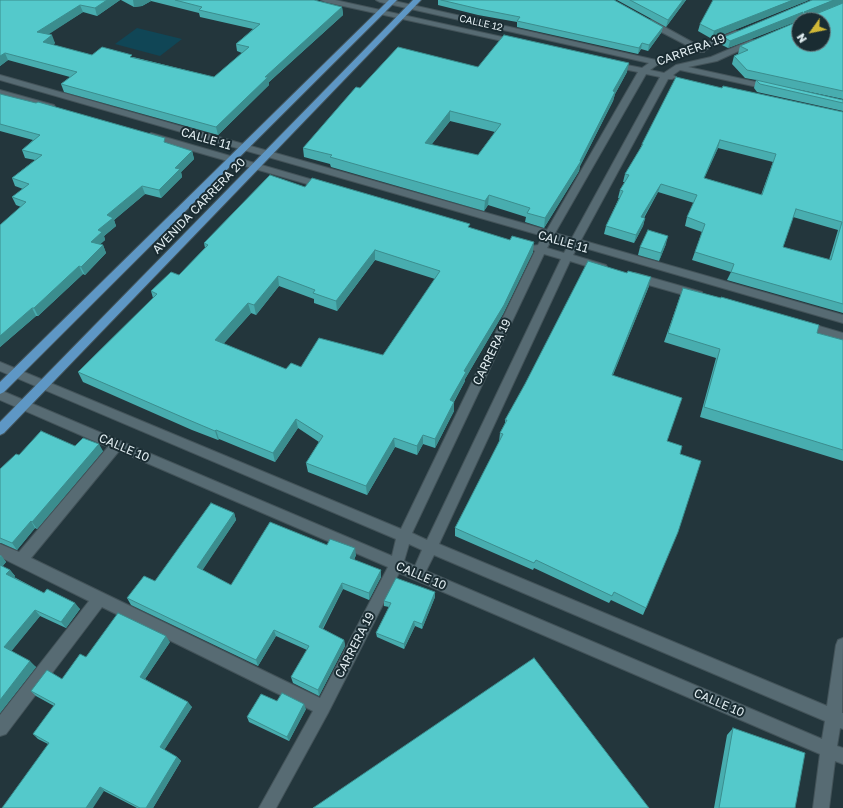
<!DOCTYPE html>
<style>
body{margin:0}
#map{position:relative;width:843px;height:808px;overflow:hidden;background:#23363c;font-family:"Golos Text",sans-serif}
canvas{display:block}
.north{position:absolute;left:791px;top:12px;width:40px;height:40px;box-sizing:border-box;background:#1a2c32;border:1px solid #6a797e;border-radius:50%;rotate:237deg;font-size:11px;font-weight:700;line-height:16px;text-align:center;color:#e1edf1}
.north::after{content:'';display:block;margin:auto;width:14px;height:18px;background:#d0b837;clip-path:polygon(50% 0,100% 100%,50% 72%,0 100%)}
</style>
<div id="map">
<canvas width="843" height="808"></canvas>
<div class="north">N</div>
</div>
<script>
const context = document.querySelector('canvas').getContext('2d');
context.lineJoin = 'round';
function fillPath(path, color) { context.fillStyle = color; context.fill(path, 'evenodd'); }
const shape = rows => new Path2D(rows.map(r => 'M' + r).join(''));
function strokePath(path, color, width, dash) { context.strokeStyle = color; context.lineWidth = width; context.lineCap = dash ? 'butt' : 'round'; context.setLineDash(dash || []); context.stroke(path); }
function label(font, color, halo, rows, align = 'center') {
  context.font = font + ' "Golos Text",sans-serif'; context.lineWidth = 4; context.setLineDash([]); context.textBaseline = 'middle'; context.strokeStyle = halo; context.fillStyle = color; for (const [text, x, y, turn = 0] of rows) {
    context.save(); context.translate(x, y); context.rotate((+turn || 0) * Math.PI / 180); context.textAlign = isNaN(turn) ? turn : align; if (halo) context.strokeText(text, 0, 0); context.fillText(text, 0, 0); context.restore();
  }
}
fillPath(shape([
 [137,28,182,39,160,56,115,44]
]), '#104656');
const minor = shape([
 [321,0,335,0,516,40,520,42,516,44,325,2,321,0],
 [376,0,390,0,656,60,692,48,646,24,646,20,652,20,699,46,735,31,738,31,742,33,705,50,704,52,698,52,664,62,663,65,657,65,650,70,664,73,676,65,711,57,751,40,757,40,758,42,717,61,688,67,774,86,775,88,774,90,771,90,680,70,673,75,676,77,672,79,668,79,581,240,843,315,843,323,578,246,573,255,606,265,607,267,606,269,602,271,570,261,439,544,827,706,836,645,838,640,843,638,842,713,843,713,843,729,840,728,837,746,843,748,843,764,835,761,829,808,813,808,820,754,399,573,328,713,276,808,259,808,313,711,102,607,6,734,0,736,0,715,89,601,0,557,0,544,19,552,108,447,0,400,0,390,392,556,396,539,0,371,0,362,401,529,535,251,530,248,531,246,538,245,543,236,0,80,0,75,547,230,638,72,609,66,608,64,612,62,642,68,649,63,380,2,376,0],
 [646,74,660,77,572,238,555,233,646,74],
 [552,239,569,244,564,253,547,248,552,239],
 [544,254,561,259,427,540,412,533,544,254],
 [119,451,388,567,320,698,31,558,119,451],
 [409,544,422,550,415,566,404,561,409,544],
 [434,555,825,721,822,739,426,571,434,555],
 [0,90,54,105,55,107,51,110,0,96,0,90],
 [151,133,327,184,329,186,327,188,321,188,148,138,147,136,151,133],
 [635,273,702,292,703,295,702,298,698,299,631,280,630,277,631,274,635,273],
 [802,321,843,333,843,341,798,328,796,325,798,322,802,321]
]);
const major = shape([
 [389,0,397,0,4,392,0,394,0,382,389,0],
 [413,0,421,0,4,433,0,435,0,422,413,0]
]);
strokePath(minor, '#435359', 2);
strokePath(major, '#435359', 2);
fillPath(minor, '#576b73');
fillPath(major, '#5e97c5');
fillPath(shape([
 [0,0,120,0,97,16,83,12,48,34,55,43,53,45,92,55,133,57,214,77,242,53,237,51,236,44,253,29,200,17,199,13,151,1,142,6,134,7,121,0,314,0,342,7,343,15,269,82,269,85,218,135,64,92,61,84,70,77,8,60,0,66],
 [438,0,614,0,663,27,661,33,648,51,641,49,638,54,517,27,517,22,478,15,438,5],
 [617,0,686,0,666,27],
 [809,0,712,39,698,31,700,24],
 [843,0,843,3,816,14,843,3,843,99,777,85,843,100,843,111,757,92,754,88,756,80,745,78,732,64,734,56,738,54,740,46,823,20,800,20,728,48,722,45,724,37],
 [478,67,627,72,615,94,613,101,580,166,579,171,544,228,525,222,526,217,488,205,484,211,331,167,330,164,304,157,303,148,360,88],
 [450,121,495,132,478,155,431,145],
 [722,88,843,112,843,313,727,280,731,272,692,260,702,232,685,226,687,217,694,203,658,192,644,218,645,218,643,226,634,243,604,234,606,226,619,198,618,198,620,190,625,182,623,182,625,174,640,149,642,144],
 [718,148,773,162,761,195,704,178],
 [793,217,838,230,829,260,783,247],
 [0,94,167,143,192,151,194,159,181,172,182,177,161,198,145,194,114,220,116,226,104,236,105,240,100,244,103,245,106,253,85,275,83,274,38,316,36,316,0,347,0,225,21,207,16,205,12,197,23,189,15,186,12,178,35,160,25,158,22,150,33,140,0,131],
 [305,187,470,228,533,252,503,314,465,379,465,381,454,402,454,411,435,448,423,444,417,455,395,447,367,495,308,472,306,463,319,442,298,428,275,462,219,439,218,440,192,430,83,382,78,372,153,298,151,291,179,275,205,248,204,243],
 [375,260,435,279,383,355,286,369,223,344,251,313,256,315,279,286,314,299,314,303,337,311],
 [666,244,659,261,638,255,640,247],
 [627,273,649,286,613,375,667,441,646,608,643,615,611,600,609,603,534,568,533,570,455,536,455,528,499,442,500,433,505,423,505,420],
 [683,288,721,298,817,333,843,340,843,461,700,417,716,358,664,342],
 [75,446,103,451,37,529,35,528,17,550,1,543,0,543,0,469,19,455],
 [234,513,236,520,202,570,231,585,327,545,356,555,354,560,381,570,381,577,369,600,343,589,323,629,344,640,345,646,319,696,293,683,291,677,307,650,276,636,258,666,131,605,127,598,155,581],
 [0,555,6,562,2,567,10,570,15,576,14,577,44,593,80,609,66,628,40,616,11,651,36,667,0,713],
 [435,592,435,597,422,629,415,626,404,649,377,637,376,633,389,607,384,606,384,601],
 [170,642,145,679,192,707,164,750,177,757,181,761,153,808,137,808,104,791,48,744,38,739,33,734,54,706,36,696,31,691,62,679,86,657],
 [306,709,289,741,249,722,247,717],
 [733,728,795,808,714,808,727,735]
]), '#48adaf');
fillPath(shape([
 [107,0,120,0,97,16,95,8],
 [133,0,151,0,151,1,142,6,134,7],
 [683,0,686,0,666,27,668,20],
 [793,0,809,0,712,39,714,31],
 [834,0,843,0,843,3,802,19,804,12],
 [80,5,83,12,40,40,37,32],
 [342,7,343,15,269,82,269,85,218,135,216,127,265,77],
 [803,12,800,20,728,48,730,41],
 [663,27,661,33,648,51,649,45],
 [52,35,55,43,46,50,43,42],
 [642,43,641,49,638,54,639,48],
 [5,53,8,60,0,66,0,56],
 [629,63,627,72,615,94,613,101,580,166,579,171,544,228,545,218,580,161,613,91],
 [450,111,450,121,425,153,425,143],
 [720,140,718,148,701,186,704,178],
 [192,151,194,159,181,172,182,177,161,198,159,190,175,168],
 [661,184,658,192,639,225,641,217],
 [142,186,145,194,114,220,116,226,104,236,105,240,94,250,91,242,107,215],
 [489,195,488,205,484,211,485,201],
 [645,218,643,226,634,243,636,235],
 [668,236,666,244,659,261,661,253],
 [534,242,533,252,503,314,465,379,465,381,449,410,450,400,464,371],
 [103,245,106,253,85,275,81,267],
 [375,250,375,260,337,311,336,301],
 [79,266,83,274,38,316,34,308],
 [278,276,279,286,256,315,254,305],
 [651,277,649,286,609,384,612,375],
 [248,303,251,313,218,350,215,340],
 [32,308,36,316,0,347,0,336],
 [454,402,454,411,435,448,435,439],
 [296,419,298,428,275,462,273,453],
 [216,430,219,439,218,440,215,431],
 [423,435,423,444,417,455,417,446],
 [394,438,395,447,367,495,366,486],
 [99,444,103,451,37,529,32,522],
 [234,513,236,520,200,574,197,567],
 [31,521,35,528,17,550,12,543],
 [355,548,356,555,351,565,350,558],
 [1,555,6,562,0,569,0,557],
 [10,570,15,576,12,580,6,574],
 [381,570,381,577,369,600,369,593],
 [342,583,343,589,320,633,319,627],
 [435,592,435,597,422,629,422,624],
 [75,603,80,609,66,628,61,622],
 [35,610,40,616,10,653,4,647],
 [414,621,415,626,404,649,404,644],
 [274,630,276,636,258,666,256,660],
 [166,636,170,642,143,682,140,677],
 [344,640,345,646,319,696,318,690],
 [30,661,36,667,0,713,0,700],
 [188,702,192,707,163,752,160,747],
 [304,704,306,709,289,741,287,737],
 [177,757,181,761,153,808,146,808],
 [100,787,104,791,93,808,86,808]
]), '#3b8d8e');
const building = shape([
 [0,0,107,0,95,8,80,5,37,32,52,35,43,42,92,55,102,47,132,55,130,57,214,77,249,47,236,44,260,24,199,10,202,7,175,0,314,0,342,7,265,77,268,77,216,127,61,84,77,72,5,53,0,56,0,0],
 [441,0,614,0,663,27,649,45,642,43,639,48,517,21,520,17,479,9,441,0],
 [630,0,683,0,668,20,630,0],
 [713,0,793,0,714,31,700,24,713,0],
 [812,0,834,0,804,12,806,14,816,14,843,3,843,91,747,70,734,56,748,50,740,46,799,21,799,44,823,44,823,20,802,20,803,12,730,41,724,37,812,0],
 [504,35,629,63,613,91,615,92,580,161,581,161,545,218,527,213,530,208,489,195,485,201,330,157,332,155,303,148,356,87,360,88,398,47,478,67,504,35],
 [450,111,501,124,478,155,425,143,450,111],
 [676,77,722,88,723,86,843,112,843,304,731,272,734,264,695,252,705,224,687,217,697,195,661,184,641,217,645,218,636,235,606,226,623,191,620,190,629,175,625,174,643,144,642,144,676,77],
 [720,140,776,154,762,195,704,178,720,140],
 [796,209,842,222,831,260,783,247,796,209],
 [756,80,843,100,843,103,760,84,756,80],
 [0,94,36,103,38,102,165,138,164,142,192,151,175,168,180,169,159,190,142,186,107,215,113,218,98,230,102,232,91,242,103,245,81,267,79,266,34,308,32,308,0,336,0,225,26,202,12,197,29,184,12,178,42,155,22,150,40,135,0,124,0,94],
 [270,175,305,187,312,178,470,224,468,227,510,240,512,236,534,242,504,305,464,371,466,372,450,400,454,402,435,439,423,435,417,446,394,438,366,486,306,463,323,436,296,419,273,453,216,430,215,431,189,420,78,372,157,294,151,291,171,272,179,275,208,245,204,243,270,175],
 [375,250,440,271,383,355,319,338,301,367,291,363,286,369,215,340,248,303,254,305,278,276,315,290,313,293,336,301,375,250],
 [648,230,668,236,661,253,640,247,648,230],
 [588,261,627,273,628,271,651,277,612,375,682,398,667,441,682,446,680,454,701,461,678,532,646,608,614,592,612,596,536,560,534,563,455,528,503,434,500,433,507,420,505,420,525,384,588,261],
 [683,288,721,298,721,297,819,325,817,333,843,340,843,450,704,407,720,349,668,333,683,288],
 [41,431,75,446,83,438,99,444,32,522,31,521,12,543,0,538,0,469,16,454,19,455,41,431],
 [211,503,234,513,197,567,231,585,270,522,327,545,330,539,355,548,350,558,381,570,369,593,342,583,319,627,344,640,318,690,291,677,309,646,274,630,256,660,127,598,144,576,155,581,211,503],
 [0,565,10,570,6,574,44,593,47,589,75,603,61,622,35,610,4,647,30,661,0,700,0,565],
 [396,578,435,592,422,624,414,621,404,644,376,633,391,603,384,601,396,578],
 [118,613,166,636,140,677,188,702,160,747,177,757,146,808,140,808,100,787,86,808,2,808,49,743,33,734,55,704,31,691,47,670,62,679,80,654,86,657,118,613],
 [534,658,649,808,313,808,534,658],
 [282,693,304,704,287,737,247,717,261,694,277,701,282,693],
 [733,728,805,753,795,808,719,808,733,728]
]);
fillPath(building, '#54c9cb');
strokePath(building, '#3b8d8e', 1);
label('10px', '#e1edf1', '#1a2c32', [
 ["CALLE 12",481,23,13]
]);
label('12px', '#e1edf1', '#1a2c32', [
 ["CARRERA 19",691,50,-20],
 ["CALLE 11",206,139,16],
 ["AVENIDA CARRERA 20",199,206,-46],
 ["CALLE 11",563,242,16],
 ["CARRERA 19",492,352,-64],
 ["CALLE 10",124,448,23],
 ["CALLE 10",421,576,23],
 ["CARRERA 19",355,645,-63],
 ["CALLE 10",719,703,23]
]);
</script>
